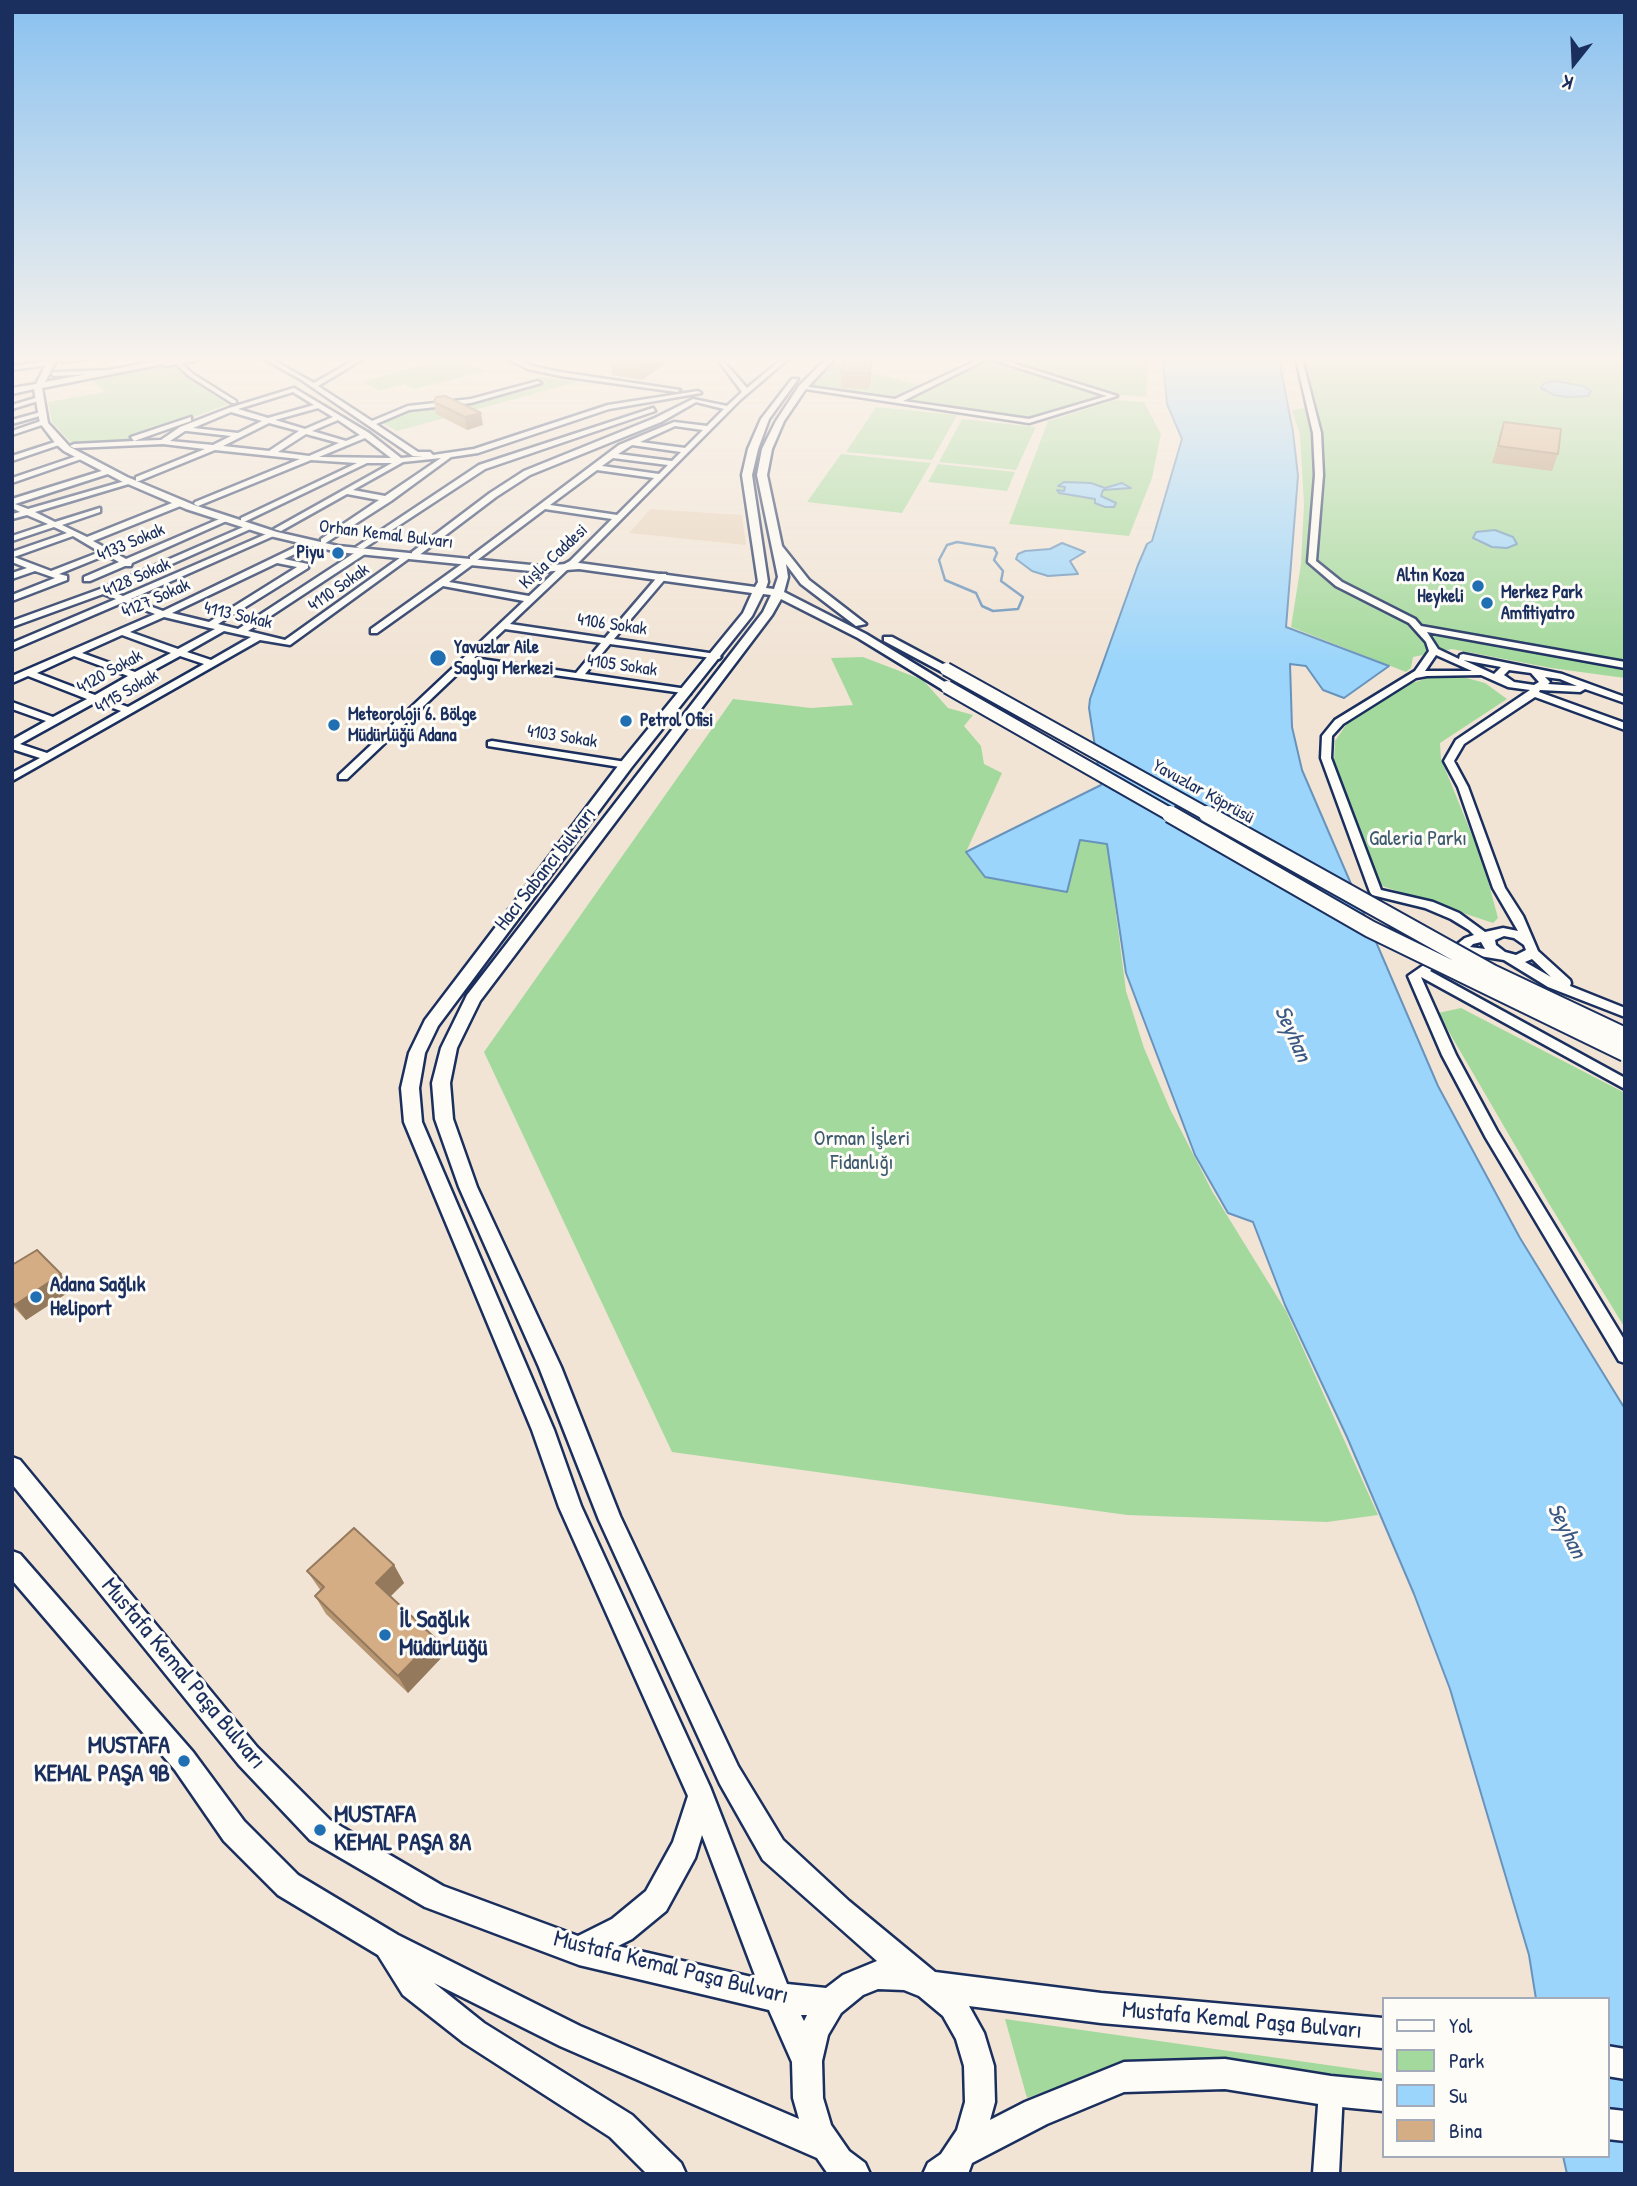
<!DOCTYPE html>
<meta charset="utf-8">
<style>
body{margin:0}
#map{position:relative;width:1637px;height:2186px;overflow:hidden;background:#f1e4d5;font-family:"Patrick Hand",sans-serif}
canvas{display:block}
.frame{position:absolute;inset:0;border:14px solid #1b2f5e;pointer-events:none}
.legend{position:absolute;left:1382px;top:1997px;width:228px;height:161px;box-sizing:border-box;background:#fdfcf7;border:2px solid #a3aaba;margin:0;padding:9px 12px;list-style:none;font-size:21px;color:#1b2f5e}
.legend li{display:flex;align-items:center;gap:14px;height:35px}
.legend b{width:35px;border:2px solid #a3aaba}
.north{position:absolute;left:1539px;top:28px;width:70px;height:70px;-webkit-text-stroke:5px #fdfcf7;paint-order:stroke;rotate:198deg;font-size:19px;font-weight:700;line-height:28px;text-align:center;color:#1b2f5e}
.north::after{content:'';display:block;margin:auto;width:24px;height:32px;background:#1b2f5e;clip-path:polygon(50% 0,100% 100%,50% 72%,0 100%)}
</style>
<div id="map">
<canvas width="1637" height="2186"></canvas>
<div class="frame"></div>
<ul class="legend">
<li><b style="height:9px;background:#fdfcf7"></b>Yol</li>
<li><b style="height:19px;background:#a3d99c"></b>Park</li>
<li><b style="height:19px;background:#9bd5fb"></b>Su</li>
<li><b style="height:19px;background:#d4ad85"></b>Bina</li>
</ul>
<div class="north">K</div>
</div>
<script>
const context = document.querySelector('canvas').getContext('2d');
context.lineJoin = 'round';
function fillPath(path, color) { context.fillStyle = color; context.fill(path, 'evenodd'); }
const shape = rows => new Path2D(rows.map(r => 'M' + r).join(''));
function strokePath(path, color, width, dash) { context.strokeStyle = color; context.lineWidth = width; context.lineCap = dash ? 'butt' : 'round'; context.setLineDash(dash || []); context.stroke(path); }
function label(font, color, halo, rows, align = 'center') {
  context.font = font + ' "Patrick Hand",sans-serif'; context.lineWidth = 6; context.setLineDash([]); context.textBaseline = 'middle'; context.strokeStyle = halo; context.fillStyle = color; for (const [text, x, y, turn = 0] of rows) {
    context.save(); context.translate(x, y); context.rotate((+turn || 0) * Math.PI / 180); context.textAlign = isNaN(turn) ? turn : align; if (halo) context.strokeText(text, 0, 0); context.fillText(text, 0, 0); context.restore();
  }
}
fillPath(shape([
 [650,509,742,515,746,545,629,533]
]), '#e8d4bd');
fillPath(shape([
 [418,359,460,359,485,371,414,389,405,384,379,391,363,382,426,363],
 [1000,359,1148,359,1147,397,1116,395],
 [1302,359,1625,359,1625,678,1551,668,1452,649,1413,657,1411,668,1406,672,1291,627,1301,564,1304,504,1300,435,1292,410,1312,407],
 [990,360,1064,381,1105,396,1029,419,904,401],
 [832,362,922,386,894,400,808,387],
 [169,363,234,402,123,443,75,447,52,422,48,402,104,392,91,378],
 [536,376,577,382,397,431,383,423,411,410,484,400,545,383],
 [1115,400,1144,402,1161,434,1152,478,1129,536,1009,524,1048,421],
 [876,407,957,415,932,460,846,452],
 [962,419,1036,427,1016,470,939,462],
 [841,454,931,463,902,513,807,502],
 [938,464,1015,472,1007,491,928,482],
 [863,657,923,680,948,708,973,715,964,726,981,746,984,764,1002,773,966,852,985,876,1080,840,1107,844,1126,991,1144,1048,1170,1109,1212,1191,1286,1311,1378,1515,1327,1522,1127,1515,672,1452,484,1052,733,699,811,708,853,705,831,658],
 [1431,677,1463,677,1485,683,1507,699,1440,743,1441,759,1483,862,1498,918,1493,923,1379,885,1334,760,1335,741,1348,722,1400,687],
 [1461,1008,1625,1093,1625,1328,1548,1202,1438,1013],
 [1005,2019,1383,2073,1383,2082,1202,2058,1167,2059,1102,2072,1027,2098]
]), '#a3d99c');
const water = shape([
 [1163,359,1279,359,1293,432,1298,476,1286,627,1389,666,1344,698,1323,690,1306,666,1290,664,1292,727,1302,770,1438,1086,1520,1238,1625,1409,1625,2174,1567,2174,1563,2156,1607,2156,1607,1999,1536,1999,1529,1955,1450,1689,1414,1594,1347,1437,1285,1305,1253,1222,1228,1213,1195,1155,1126,973,1107,844,1080,840,1067,892,985,877,966,852,1101,785,1089,708,1090,699,1138,565,1147,544,1152,541,1182,439,1167,404,1163,359],
 [1556,381,1583,386,1591,391,1588,396,1568,397,1554,395,1541,388,1544,383,1556,381],
 [1064,482,1091,483,1105,488,1122,483,1131,488,1103,490,1101,496,1116,503,1114,507,1105,507,1095,503,1095,499,1059,493,1057,490,1064,491,1065,487,1058,486,1064,482],
 [1495,530,1513,537,1517,544,1507,548,1492,547,1473,538,1476,532,1495,530],
 [1062,543,1085,552,1070,561,1078,574,1048,576,1032,571,1016,559,1018,554,1025,551,1050,549,1062,543]
]);
fillPath(water, '#9bd5fb');
strokePath(water, '#6893bc', 2);
strokePath(shape([
 [957,542,994,548,997,553,994,560,1003,571,1001,581,1023,597,1018,609,993,611,982,606,976,593,945,580,939,560,947,545,957,542]
]), '#6893bc', 2.5);
const minor = shape([
 [60,359,89,359,62,362,60,359],
 [264,359,271,359,314,383,356,359,363,359,318,386,372,421,408,406,471,399,538,381,541,383,471,403,409,410,376,424,418,452,430,452,433,455,474,449,608,405,698,391,701,393,609,409,478,453,451,457,391,501,324,544,321,543,321,539,379,500,347,494,281,531,274,529,392,463,367,463,244,522,241,522,241,518,357,463,311,460,198,506,194,504,195,502,300,459,215,450,139,481,136,481,136,477,205,449,163,444,74,448,70,446,74,444,134,441,131,437,191,417,191,421,134,441,161,440,180,427,229,408,294,388,369,433,401,458,423,456,413,456,300,379,264,359],
 [293,392,314,405,268,418,238,409,293,392],
 [318,408,333,417,305,429,275,420,318,408],
 [231,412,262,421,238,433,193,428,231,412],
 [338,420,360,435,346,441,312,431,338,420],
 [269,423,299,431,269,451,223,446,269,423],
 [185,431,187,431,231,436,213,445,170,441,185,431],
 [306,434,339,443,309,456,278,452,306,434],
 [365,438,391,458,319,457,365,438],
 [441,458,385,496,353,490,403,462,441,458],
 [508,359,515,359,532,366,560,372,680,390,677,392,560,376,528,369,508,359],
 [782,359,788,359,740,400,576,565,567,570,510,624,605,638,660,574,666,574,666,578,614,639,716,654,721,657,719,659,610,644,585,674,687,689,690,690,690,694,469,663,347,779,339,779,339,775,524,601,443,586,377,633,371,633,371,629,466,561,470,561,470,557,619,445,674,422,707,426,724,409,696,402,661,422,530,475,496,497,418,556,412,556,412,552,490,493,524,471,655,418,693,399,727,406,742,392,719,361,723,361,747,388,782,359],
 [675,426,703,430,685,448,640,442,675,426],
 [632,445,681,452,672,461,618,454,632,445],
 [613,458,668,465,659,474,602,466,613,458],
 [597,470,654,478,617,515,550,505,597,470],
 [545,509,612,519,570,561,561,566,529,596,449,582,472,565,472,561,476,561,545,509],
 [505,629,601,643,576,673,474,658,505,629],
 [980,359,987,359,903,401,1029,419,1107,396,991,359,999,359,1117,396,1029,423,799,388,802,386,895,399,980,359],
 [1296,359,1302,359,1321,433,1323,475,1316,561,1342,582,1415,619,1421,626,1625,662,1625,668,1427,632,1438,649,1459,659,1460,655,1463,654,1562,674,1625,697,1625,703,1585,689,1580,692,1540,690,1539,692,1625,723,1625,730,1535,697,1464,744,1454,761,1468,787,1505,888,1523,916,1538,951,1570,980,1571,983,1570,986,1625,1008,1625,1017,1548,987,1504,960,1455,952,1453,949,1455,946,1465,938,1474,935,1469,930,1451,919,1425,908,1372,895,1370,892,1321,758,1322,736,1335,720,1415,671,1429,651,1426,642,1409,623,1336,586,1308,562,1315,475,1313,433,1296,359],
 [1436,655,1472,671,1425,671,1436,655],
 [1461,659,1463,660,1501,667,1494,674,1461,659],
 [1509,670,1531,673,1539,682,1534,685,1514,682,1504,675,1509,670],
 [1481,675,1508,687,1530,690,1456,740,1444,761,1458,787,1493,888,1518,931,1503,928,1485,932,1459,913,1433,902,1381,890,1331,758,1332,736,1343,724,1416,678,1427,676,1481,675],
 [1545,677,1560,679,1577,686,1548,684,1550,682,1545,677],
 [1504,936,1514,938,1524,945,1526,950,1516,955,1505,952,1496,945,1495,940,1504,936],
 [1481,942,1485,949,1470,947,1473,944,1481,942],
 [1532,959,1551,977,1525,962,1532,959],
 [177,360,193,374,236,401,236,403,232,403,189,376,175,363,177,360],
 [51,361,53,364,12,370,12,366,51,361],
 [115,370,117,373,54,376,51,374,54,372,115,370],
 [39,397,41,400,12,409,12,405,39,397],
 [653,408,655,411,485,469,363,549,356,547,479,465,653,408],
 [41,412,43,415,12,424,12,420,41,412],
 [41,421,48,423,12,435,12,431,41,421],
 [58,441,65,443,12,461,12,456,58,441],
 [80,455,87,457,12,483,12,478,80,455],
 [108,469,111,469,111,473,15,504,28,509,132,479,132,483,35,512,55,522,100,508,100,512,62,525,87,537,177,501,183,501,183,505,93,541,126,559,224,517,231,519,132,563,131,566,125,566,90,581,84,581,84,577,119,562,106,555,59,574,67,576,67,580,12,601,12,595,55,578,35,571,12,579,12,573,27,568,12,562,12,552,67,533,54,527,12,541,12,536,48,524,27,515,12,519,12,514,20,512,12,508,12,499,108,469],
 [73,536,100,552,51,571,14,557,73,536],
 [248,525,255,527,111,591,123,596,271,532,278,534,131,599,163,611,308,541,314,541,314,545,284,559,308,564,308,568,218,624,238,629,359,550,365,550,365,554,248,631,285,640,404,555,411,557,290,645,260,640,12,781,12,773,40,758,12,749,12,740,46,721,12,709,12,702,53,717,87,699,28,676,12,683,12,676,155,614,124,602,12,650,12,643,116,599,103,594,12,627,12,621,103,588,248,525],
 [277,563,297,567,209,622,172,613,277,563],
 [164,617,210,628,215,629,178,649,130,632,164,617],
 [224,631,251,637,211,660,187,652,224,631],
 [122,635,171,653,135,672,82,653,122,635],
 [74,656,128,676,95,695,37,673,74,656],
 [180,656,204,664,128,707,103,698,180,656],
 [96,702,121,711,47,753,20,744,96,702],
 [492,741,626,762,631,765,626,768,488,746,488,742,492,741],
 [1441,953,1447,957,1430,971,1625,1078,1625,1089,1421,977,1456,1055,1497,1131,1625,1341,1625,1363,1619,1361,1486,1138,1442,1055,1408,976,1441,953],
 [1331,2079,1340,2082,1343,2091,1339,2174,1313,2174,1319,2091,1322,2082,1331,2079]
]);
const major = shape([
 [49,359,57,359,45,382,168,359,199,359,195,361,166,366,162,364,42,388,48,423,70,447,127,477,194,505,277,532,338,546,541,566,579,563,755,587,758,582,742,475,748,449,761,419,792,379,798,379,769,419,758,449,752,475,768,582,766,588,774,589,778,577,757,475,762,449,776,421,799,386,826,359,834,359,805,390,784,421,772,449,767,475,782,546,809,580,866,624,856,626,801,584,786,564,788,577,784,592,866,634,953,687,943,690,858,638,781,599,772,615,480,1001,457,1048,450,1083,453,1119,477,1187,561,1367,620,1516,738,1766,783,1840,849,1901,935,1972,1101,1993,1383,2018,1383,2048,1101,2023,969,2006,984,2033,994,2066,995,2102,990,2120,1025,2102,1124,2062,1225,2059,1331,2076,1383,2081,1383,2111,1331,2106,1225,2089,1124,2092,1047,2124,972,2163,968,2174,923,2174,928,2163,941,2154,957,2130,965,2102,964,2066,956,2039,943,2016,919,1996,904,1990,878,1989,863,1995,841,2013,828,2035,822,2061,823,2098,831,2125,849,2151,865,2163,870,2174,828,2174,817,2158,560,2046,434,1983,484,2023,632,2115,681,2163,686,2174,647,2174,610,2137,464,2043,403,1995,378,1955,278,1895,224,1841,175,1770,12,1580,12,1551,20,1554,193,1752,244,1821,298,1875,398,1935,580,2026,799,2119,793,2098,792,2062,769,2010,579,1965,425,1907,310,1840,239,1765,12,1484,12,1457,20,1460,257,1747,330,1820,443,1886,578,1936,612,1919,646,1891,673,1842,688,1796,559,1507,532,1430,404,1122,401,1088,409,1053,425,1020,621,762,743,613,752,593,579,569,541,572,338,552,270,536,186,509,121,481,64,451,56,444,40,423,34,389,12,394,12,388,36,384,49,359],
 [763,594,771,595,763,612,467,995,441,1048,432,1083,435,1119,459,1187,539,1367,599,1520,720,1784,763,1860,877,1961,843,1975,826,1988,787,1984,710,1787,581,1506,554,1430,422,1122,419,1088,425,1053,438,1026,631,768,752,616,763,594],
 [702,1835,756,1978,618,1946,632,1939,666,1911,695,1858,702,1835],
 [801,2015,807,2015,804,2021,801,2015],
 [884,637,892,637,952,669,942,672,884,641,884,637],
 [1607,2046,1625,2049,1625,2079,1607,2076,1607,2046],
 [1607,2109,1625,2111,1625,2141,1607,2139,1607,2109]
]);
strokePath(minor, '#1b2f5e', 5);
strokePath(major, '#1b2f5e', 5);
fillPath(minor, '#fdfcf7');
fillPath(major, '#fdfcf7');
const majorBridgeFar1 = shape([
 [946,669,1210,816],
 [947,687,1173,816]
]);
const majorBridge = shape([
 [1170,814,1370,929,1625,1053],
 [1207,814,1492,973,1625,1036]
]);
strokePath(majorBridgeFar1, '#1b2f5e', 16, []);
strokePath(majorBridge, '#1b2f5e', 20, []);
strokePath(majorBridgeFar1, '#fdfcf7', 12);
strokePath(majorBridge, '#fdfcf7', 16);
fillPath(shape([
 [613,359,668,359,668,361,642,380,612,375,611,360],
 [872,360,871,376,869,389,841,388,841,372],
 [434,402,483,425,467,430,436,414],
 [1504,422,1558,454,1552,471,1492,463],
 [12,1265,72,1290,26,1320,12,1305],
 [394,1565,404,1583,390,1596,444,1655,408,1693,326,1614,315,1596,321,1591,307,1571]
]), '#b69572');
fillPath(shape([
 [648,359,668,359,668,361,642,380,640,364],
 [872,360,871,376,869,389,869,373],
 [481,413,483,425,467,430,465,417],
 [61,1274,72,1290,26,1320,15,1305],
 [394,1565,404,1583,386,1601,376,1583],
 [435,1638,444,1655,408,1693,398,1676]
]), '#94795d');
const building = shape([
 [613,359,648,359,640,364,611,360,613,359],
 [844,359,872,360,869,373,841,372,844,359],
 [445,396,481,413,465,417,434,402,436,397,445,396],
 [1504,422,1561,429,1558,454,1498,446,1504,422],
 [37,1250,61,1274,15,1305,12,1302,12,1265,37,1250],
 [354,1528,394,1565,376,1583,435,1638,398,1676,315,1596,324,1587,307,1571,354,1528]
]);
fillPath(building, '#d4ad85');
strokePath(building, '#94795d', 2);
const sky = context.createLinearGradient(0, 0, 0, 665);
sky.addColorStop(0, '#89c1f0');
sky.addColorStop(0.54, '#f9f3ec');
sky.addColorStop(1, '#f9f3ec00');
context.fillStyle = sky;
context.fillRect(0, 0, 1637, 665);
for (const [x, y, r, color] of [
 [338,553,7,"#1f6fb2"],
 [1478,586,7,"#1f6fb2"],
 [1487,603,7,"#1f6fb2"],
 [438,658,9,"#1f6fb2"],
 [626,721,7,"#1f6fb2"],
 [334,725,7,"#1f6fb2"],
 [36,1297,7,"#1f6fb2"],
 [385,1635,7,"#1f6fb2"],
 [184,1761,7,"#1f6fb2"],
 [320,1830,7,"#1f6fb2"]
]) { const dot = new Path2D(); dot.arc(x, y, r, 0, 2 * Math.PI); context.fillStyle = color; context.fill(dot); strokePath(dot, '#fdfcf7', 2.5); }
label('18px', '#1b2f5e', '#fdfcf7', [
 ["Orhan Kemal Bulvarı",386,535,7],
 ["4133 Sokak",131,543,-23],
 ["Kışla Caddesi",554,557,-43],
 ["4128 Sokak",137,578,-24],
 ["4110 Sokak",339,588,-35],
 ["4127 Sokak",156,599,-24],
 ["4113 Sokak",238,616,13],
 ["4106 Sokak",612,625,8],
 ["4105 Sokak",622,666,8],
 ["4120 Sokak",110,672,-29],
 ["4115 Sokak",127,692,-30],
 ["4103 Sokak",562,737,9],
 ["Yavuzlar Köprüsü",1203,792,29]
]);
label('bold 18px', '#1b2f5e', '#fdfcf7', [
 ["Piyu",324,553,"right"],
 ["Altın Koza",1464,576,"right"],
 ["Heykeli",1464,597,"right"],
 ["Merkez Park",1501,593],
 ["Amfitiyatro",1501,614],
 ["Yavuzlar Aile",454,648],
 ["Saglıgı Merkezi",454,669],
 ["Meteoroloji 6. Bölge",348,715],
 ["Müdürlüğü Adana",348,736],
 ["Petrol Ofisi",640,721]
], 'left');
label('21px', '#3d5a6e', '#fdfcf7', [
 ["Galeria Parkı",1418,839],
 ["Orman İşleri",862,1139],
 ["Fidanlığı",862,1163]
]);
label('21px', '#1b2f5e', '#fdfcf7', [
 ["Hacı Sabancı bulvarı",546,869,-52]
]);
label('bold 21px', '#1b2f5e', '#fdfcf7', [
 ["Adana Sağlık",50,1285],
 ["Heliport",50,1309]
], 'left');
label('italic 23px', '#3b5885', '#fdfcf7', [
 ["Seyhan",1292,1034,66],
 ["Seyhan",1566,1531,63]
]);
label('bold 24px', '#1b2f5e', '#fdfcf7', [
 ["İl Sağlık",399,1621],
 ["Müdürlüğü",399,1649],
 ["MUSTAFA",170,1747,"right"],
 ["KEMAL PAŞA 9B",170,1775,"right"],
 ["MUSTAFA",334,1816],
 ["KEMAL PAŞA 8A",334,1844]
], 'left');
label('24px', '#1b2f5e', '#fdfcf7', [
 ["Mustafa Kemal Paşa Bulvarı",183,1674,50],
 ["Mustafa Kemal Paşa Bulvarı",671,1968,14],
 ["Mustafa Kemal Paşa Bulvarı",1242,2021,5]
]);
</script>
